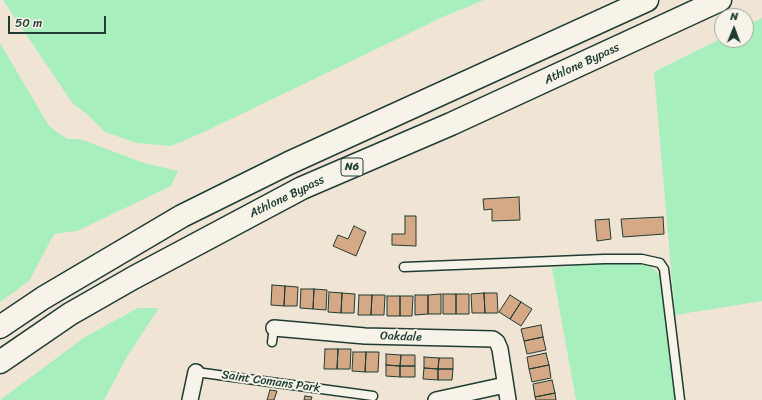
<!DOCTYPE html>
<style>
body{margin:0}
#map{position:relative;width:762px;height:400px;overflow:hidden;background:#f0e4d4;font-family:Sriracha,sans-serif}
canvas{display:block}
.north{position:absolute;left:714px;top:8px;width:40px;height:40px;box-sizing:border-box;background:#f7f3e8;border:1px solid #a1aaa0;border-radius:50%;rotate:1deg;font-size:11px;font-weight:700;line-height:16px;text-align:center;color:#1f3d34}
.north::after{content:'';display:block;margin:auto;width:14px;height:18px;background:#1f3d34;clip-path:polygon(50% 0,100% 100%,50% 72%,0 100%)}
.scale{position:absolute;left:8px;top:16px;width:98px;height:18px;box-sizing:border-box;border:2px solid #1f3d34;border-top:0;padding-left:5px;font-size:12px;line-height:14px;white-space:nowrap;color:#1f3d34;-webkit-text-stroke:3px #f7f3e8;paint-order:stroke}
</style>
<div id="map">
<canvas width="762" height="400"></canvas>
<div class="north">N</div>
<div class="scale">50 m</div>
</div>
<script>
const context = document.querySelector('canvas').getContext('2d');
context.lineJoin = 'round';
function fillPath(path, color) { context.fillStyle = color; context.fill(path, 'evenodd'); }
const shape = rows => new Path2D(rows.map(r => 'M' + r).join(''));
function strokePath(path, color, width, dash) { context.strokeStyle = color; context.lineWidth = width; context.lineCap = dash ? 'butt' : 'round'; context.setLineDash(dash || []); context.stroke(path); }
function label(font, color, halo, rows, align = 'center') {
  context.font = font + ' Sriracha,sans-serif'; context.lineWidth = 4; context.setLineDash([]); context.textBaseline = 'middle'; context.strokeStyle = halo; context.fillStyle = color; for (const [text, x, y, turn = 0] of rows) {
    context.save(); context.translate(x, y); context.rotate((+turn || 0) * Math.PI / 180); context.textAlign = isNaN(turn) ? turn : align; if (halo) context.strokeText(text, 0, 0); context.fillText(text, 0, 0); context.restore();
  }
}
fillPath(shape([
 [3,0,484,0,445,16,204,132,171,146,137,143,105,132,87,114,73,104],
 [762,18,762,301,675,315,654,72,722,38,722,40,746,40,746,26],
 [0,43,49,126,67,139,80,139,144,163,178,171,171,186,77,231,54,234,29,281,0,302],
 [619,262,650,266,661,276,675,400,576,400,552,268],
 [138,308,159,308,128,355,104,400,0,400,85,337]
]), '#a7f0be');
const building = shape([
 [519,197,520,220,492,221,492,209,484,210,483,199,519,197],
 [405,216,416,216,416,246,392,245,392,234,405,234,405,216],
 [663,217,664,234,623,237,621,219,663,217],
 [609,219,611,239,597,241,595,220,609,219],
 [354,226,366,232,356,256,333,246,338,235,348,239,354,226],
 [272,285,285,286,284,306,271,305,272,285],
 [285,286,298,287,297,306,284,306,285,286],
 [301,289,314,289,313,309,300,308,301,289],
 [314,289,327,290,326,310,313,309,314,289],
 [329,292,342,293,341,313,328,312,329,292],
 [342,293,355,294,354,313,341,313,342,293],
 [484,293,485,313,472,313,471,294,484,293],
 [484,293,497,293,498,313,485,313,484,293],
 [441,294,441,314,428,314,428,295,441,294],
 [443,294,456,294,456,314,443,314,443,294],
 [456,294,469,294,469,314,456,314,456,294],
 [359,295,372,295,371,315,358,315,359,295],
 [372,295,385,295,384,315,371,315,372,295],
 [415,295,428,295,428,314,415,315,415,295],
 [510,295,521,302,510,319,499,312,510,295],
 [387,296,400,296,400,316,387,316,387,296],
 [400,296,413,296,412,316,400,316,400,296],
 [521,302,532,309,521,326,510,319,521,302],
 [541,325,543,337,524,341,521,329,541,325],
 [543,337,546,350,527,354,524,341,543,337],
 [325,349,338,349,337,369,324,369,325,349],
 [338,349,351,349,350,369,337,369,338,349],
 [353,352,366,352,365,372,352,371,353,352],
 [366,352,379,352,378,372,365,372,366,352],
 [546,353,549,365,529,369,527,357,546,353],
 [386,354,401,355,400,366,386,365,386,354],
 [401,355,415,355,415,366,400,366,401,355],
 [424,357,439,358,438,369,424,368,424,357],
 [439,358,453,358,453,369,438,369,439,358],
 [386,365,400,366,400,377,386,376,386,365],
 [549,365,551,378,532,382,529,369,549,365],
 [400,366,415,366,415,377,400,377,400,366],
 [424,368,438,369,438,380,423,379,424,368],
 [438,369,453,369,452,380,438,380,438,369],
 [552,380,555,393,535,397,533,384,552,380],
 [270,390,277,391,274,400,267,400,270,390],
 [555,393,556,400,536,400,535,397,555,393],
 [305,396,312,397,311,400,304,400,305,396]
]);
fillPath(building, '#d5a886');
strokePath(building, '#1f3d34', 1);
const lane = shape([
 [404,267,604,259,642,259,660,263,664,269,680,400],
 [272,342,274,328],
 [196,372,373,396]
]);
const street = shape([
 [274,328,365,336,493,339,497,342,500,349,508,400],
 [190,400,196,372],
 [436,400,505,385]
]);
const highway = shape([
 [0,327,43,298,182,216,289,163,647,0],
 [0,362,70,314,133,278,302,188,451,124,720,0]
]);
strokePath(lane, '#1f3d34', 11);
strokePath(street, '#1f3d34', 18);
strokePath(highway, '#1f3d34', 25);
strokePath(lane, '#f7f3e8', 8);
strokePath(street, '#f7f3e8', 15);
strokePath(highway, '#f7f3e8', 22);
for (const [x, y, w] of [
 [352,167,22]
]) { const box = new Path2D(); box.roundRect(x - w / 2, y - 9, w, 18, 3); context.fillStyle = '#f7f3e8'; context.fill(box); strokePath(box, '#1f3d34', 1); }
label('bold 11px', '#1f3d34', null, [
 ["N6",352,167]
]);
label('12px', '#1f3d34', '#f7f3e8', [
 ["Athlone Bypass",582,64,-25],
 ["Athlone Bypass",287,197,-26],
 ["Oakdale",401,337,2],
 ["Saint Comans Park",271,382,8]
]);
</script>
